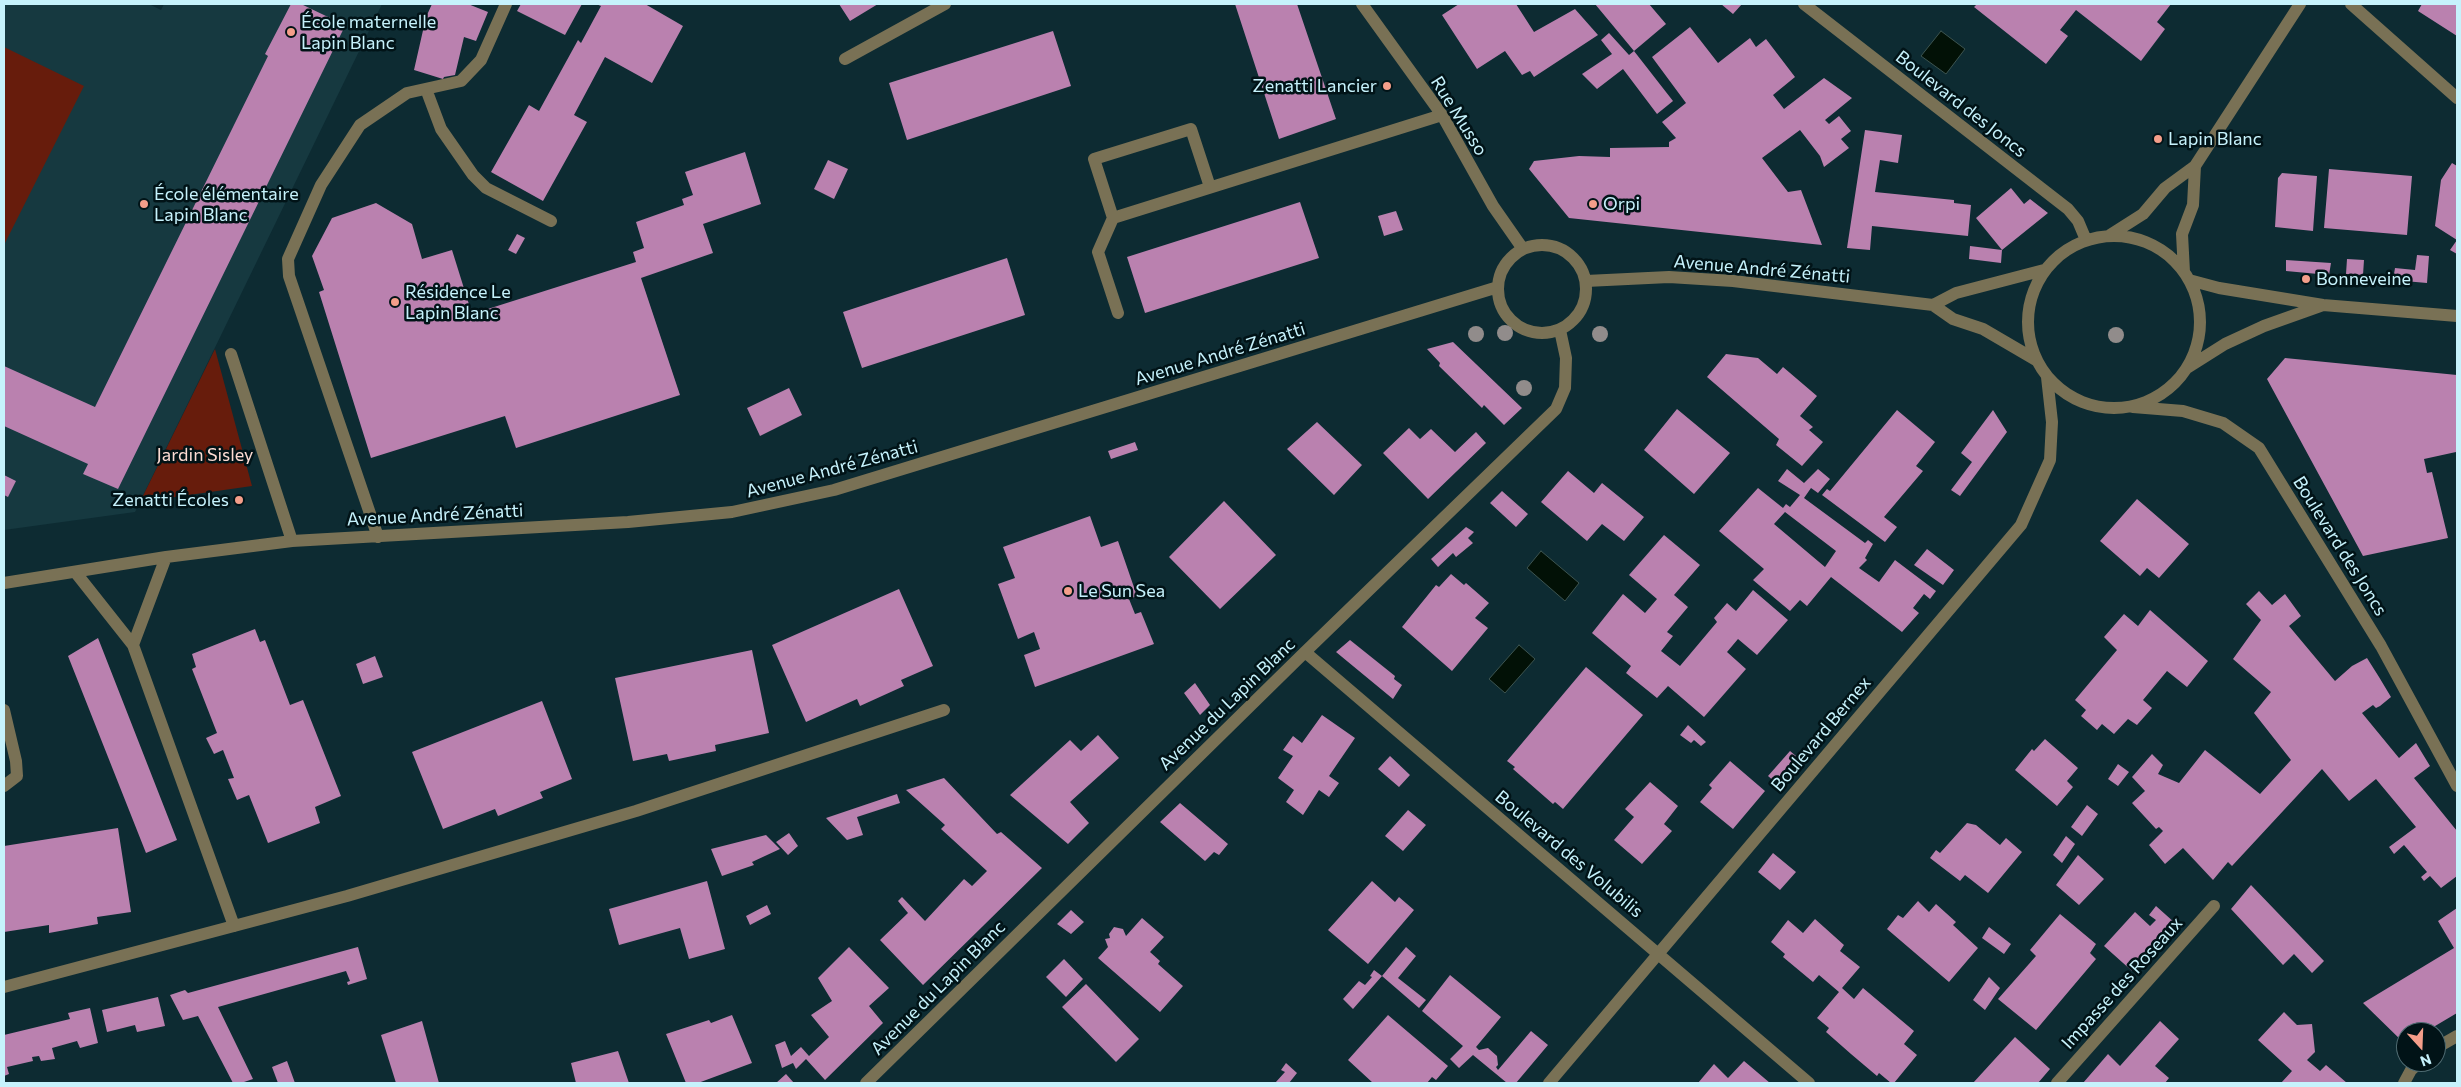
<!DOCTYPE html>
<meta charset="utf-8">
<style>
body{margin:0}
#map{position:relative;width:2461px;height:1087px;overflow:hidden;background:#0d2b32;font-family:Commissioner,sans-serif}
canvas{display:block}
.frame{position:absolute;inset:0;border:5px solid #c6f2fc;pointer-events:none}
.north{position:absolute;left:2396px;top:1022px;width:50px;height:50px;box-sizing:border-box;background:#011317;border:1px solid #506c73;border-radius:50%;rotate:160deg;font-size:14px;font-weight:700;line-height:20px;text-align:center;color:#c6f2fc}
.north::after{content:'';display:block;margin:auto;width:18px;height:22px;background:#f49e8a;clip-path:polygon(50% 0,100% 100%,50% 72%,0 100%)}
</style>
<div id="map">
<canvas width="2461" height="1087"></canvas>
<div class="frame"></div>
<div class="north">N</div>
</div>
<script>
const context = document.querySelector('canvas').getContext('2d');
context.lineJoin = 'round';
function fillPath(path, color) { context.fillStyle = color; context.fill(path, 'evenodd'); }
const shape = rows => new Path2D(rows.map(r => 'M' + r).join(''));
function strokePath(path, color, width, dash) { context.strokeStyle = color; context.lineWidth = width; context.lineCap = dash ? 'butt' : 'round'; context.setLineDash(dash || []); context.stroke(path); }
function label(font, color, halo, rows, align = 'center') {
  context.font = font + ' Commissioner,sans-serif'; context.lineWidth = 5; context.setLineDash([]); context.textBaseline = 'middle'; context.strokeStyle = halo; context.fillStyle = color; for (const [text, x, y, turn = 0] of rows) {
    context.save(); context.translate(x, y); context.rotate((+turn || 0) * Math.PI / 180); context.textAlign = isNaN(turn) ? turn : align; if (halo) context.strokeText(text, 0, 0); context.fillText(text, 0, 0); context.restore();
  }
}
fillPath(shape([
 [4,4,149,4,161,10,164,4,382,4,135,512,4,530]
]), '#163940');
fillPath(shape([
 [4,47,84,86,4,245],
 [215,349,252,486,140,502]
]), '#671c0c');
const water = shape([
 [1941,31,1965,49,1946,74,1921,56,1941,31],
 [1541,551,1579,583,1565,601,1527,568,1541,551],
 [1519,645,1535,659,1505,693,1489,679,1519,645]
]);
fillPath(water, '#021106');
strokePath(water, '#3d5450', 1);
fillPath(shape([
 [291,4,301,4,326,16,335,20,332,24,343,30,118,489,83,474,88,464,4,426,4,366,95,407,268,56,265,54],
 [432,4,468,4,488,12,476,41,464,37,455,75,444,77,443,79,414,70,424,26,422,26],
 [521,4,582,4,565,35,517,11],
 [596,4,645,4,683,26,652,83,605,57,574,115,587,122,543,201,491,172,529,105,539,111,578,40,581,43,601,6],
 [839,4,878,4,850,21],
 [1235,4,1297,4,1336,119,1279,139],
 [1459,4,1516,4,1534,32,1575,9,1598,35,1534,77,1530,71,1522,75,1505,51,1477,69,1442,15],
 [1595,4,1649,4,1666,24,1634,51,1673,101,1657,114,1623,69,1597,89,1582,74,1612,54,1601,40,1609,33,1629,55,1634,51],
 [1721,4,1742,4,1733,14],
 [1977,4,2171,4,2157,22,2165,29,2141,61,2076,10,2060,30,2068,36,2046,64,1974,7],
 [2422,4,2457,4,2457,36,2418,11],
 [1690,27,1718,63,1750,38,1756,47,1766,39,1795,77,1773,95,1784,109,1824,78,1852,98,1825,120,1829,124,1839,116,1851,131,1841,139,1849,148,1824,167,1820,156,1800,130,1762,158,1788,192,1801,190,1822,245,1569,218,1529,169,1534,161,1579,156,1610,157,1610,148,1669,147,1669,142,1676,138,1662,122,1686,103,1652,57],
 [1053,31,1071,86,907,140,889,83],
 [1865,130,1902,135,1898,163,1880,160,1875,192,1954,200,1954,203,1971,205,1968,236,1872,226,1870,250,1847,248],
 [745,152,761,204,703,224,713,253,641,278,680,395,516,448,505,416,371,458,319,292,324,290,312,256,332,218,376,203,412,224,422,259,452,250,472,314,636,262,633,252,644,248,636,222,684,205,682,199,693,195,685,172],
 [828,160,848,169,834,199,814,189],
 [2452,163,2457,166,2457,254,2450,250,2457,240,2435,226,2441,180],
 [2329,169,2412,176,2407,235,2324,228],
 [2282,173,2317,176,2313,231,2275,227,2278,178],
 [2011,188,2024,204,2030,199,2048,213,2002,250,2001,263,1969,259,1970,246,2002,250,1976,218],
 [1300,202,1319,258,1145,313,1127,257],
 [1396,211,1403,230,1384,236,1378,216],
 [517,234,525,238,516,254,508,250],
 [2417,255,2429,256,2427,283,2393,280,2395,268,2415,270],
 [1007,258,1025,315,862,368,843,312],
 [2347,259,2364,260,2363,275,2346,274],
 [2286,260,2331,263,2329,275,2286,271],
 [1453,342,1522,408,1504,425,1484,405,1482,408,1439,366,1440,363,1427,349],
 [1726,354,1758,358,1777,374,1783,367,1817,396,1800,416,1813,427,1809,430,1823,442,1802,466,1776,445,1779,439,1707,377],
 [2285,358,2457,375,2457,456,2456,452,2424,459,2427,473,2432,472,2448,538,2363,556,2267,379],
 [789,388,802,415,760,436,747,408],
 [1677,409,1730,453,1694,494,1644,450],
 [1897,410,1935,442,1916,466,1923,471,1884,517,1897,527,1885,542,1822,495,1827,489,1830,491],
 [1993,410,2007,432,1960,496,1951,490,1972,462,1961,453],
 [1317,422,1362,465,1334,495,1287,449],
 [1409,428,1420,439,1431,429,1455,452,1476,432,1486,443,1428,499,1383,453],
 [1135,442,1138,450,1111,459,1108,451],
 [1787,469,1804,483,1818,469,1830,479,1818,493,1811,488,1804,498,1865,543,1868,540,1873,544,1865,558,1867,560,1859,568,1879,582,1895,560,1936,591,1930,599,1924,594,1913,608,1919,613,1902,632,1831,577,1807,606,1800,600,1790,611,1753,580,1764,569,1719,531,1758,488,1783,508,1786,504,1790,507,1800,495,1778,481],
 [1785,512,1836,551,1825,567,1774,524],
 [1568,471,1594,493,1602,483,1644,517,1624,541,1602,524,1587,541,1541,502],
 [4,475,16,481,8,497,4,495],
 [1502,491,1528,514,1516,527,1490,503],
 [2137,499,2189,544,2159,578,2147,568,2140,576,2100,541],
 [1224,501,1276,555,1220,609,1169,557],
 [1090,516,1101,547,1118,541,1137,596,1129,599,1135,614,1141,612,1154,644,1035,687,1024,655,1040,649,1034,632,1018,639,998,584,1015,578,1003,547],
 [1466,527,1474,532,1468,538,1473,543,1456,557,1453,553,1438,567,1431,559],
 [1664,535,1700,565,1674,595,1688,607,1667,632,1673,636,1661,651,1680,666,1717,622,1714,618,1727,603,1736,611,1753,590,1788,620,1757,655,1738,639,1727,652,1746,669,1704,717,1668,686,1657,698,1626,673,1631,666,1592,633,1623,594,1645,613,1657,599,1629,575],
 [1927,549,1954,570,1943,585,1914,565],
 [1451,574,1464,585,1466,583,1489,603,1475,618,1488,628,1452,671,1402,627,1436,585,1439,587],
 [899,589,933,666,901,680,904,686,860,706,857,699,806,722,772,645],
 [2259,591,2272,605,2285,594,2301,616,2289,626,2335,681,2352,666,2367,658,2379,677,2391,697,2380,706,2376,708,2373,705,2362,713,2399,758,2416,743,2430,766,2414,778,2457,831,2457,876,2441,888,2430,876,2424,881,2421,877,2427,872,2404,845,2394,854,2389,847,2416,827,2376,779,2349,801,2322,769,2232,866,2228,862,2213,880,2183,848,2165,864,2149,845,2163,831,2159,827,2156,829,2132,803,2145,791,2132,777,2152,754,2163,765,2158,774,2179,783,2205,750,2260,794,2291,760,2254,713,2271,692,2233,659,2261,620,2246,604],
 [2150,610,2208,661,2187,687,2167,671,2143,700,2152,708,2137,725,2128,719,2114,734,2102,724,2097,730,2081,716,2086,710,2075,700,2117,650,2104,637,2124,614,2138,626],
 [255,629,260,642,265,640,290,705,303,700,341,796,315,807,320,823,268,843,249,795,237,800,228,779,234,778,223,750,214,754,206,738,217,733,192,669,196,667,192,654],
 [98,638,177,840,146,853,68,656],
 [1350,640,1395,676,1394,679,1402,685,1393,699,1336,652],
 [752,650,769,733,715,745,716,751,669,761,667,754,633,761,615,678],
 [375,656,383,677,363,684,356,664],
 [1586,667,1643,715,1563,809,1555,802,1553,804,1513,769,1515,767,1507,761],
 [1195,683,1210,705,1200,715,1184,693],
 [542,701,572,779,540,792,543,798,498,816,495,809,443,829,412,752],
 [1322,715,1355,738,1329,776,1339,783,1329,797,1319,790,1303,815,1286,802,1294,790,1278,778,1293,756,1283,750,1293,736,1302,743],
 [1688,725,1706,742,1701,746,1694,740,1691,743,1680,735],
 [1098,735,1119,758,1070,802,1089,823,1068,844,1010,795,1070,740,1081,751],
 [2045,739,2078,768,2067,781,2073,787,2057,806,2015,770,2032,749,2034,751],
 [1790,751,1796,756,1775,782,1768,776],
 [1390,756,1410,775,1399,787,1378,769],
 [1730,761,1765,791,1733,829,1700,802,1712,788,1709,785],
 [2118,764,2129,772,2118,786,2108,779],
 [944,778,997,834,1001,832,1042,868,923,985,880,940,908,913,898,901,902,897,925,921,964,879,972,886,987,871,941,829,945,825,906,790],
 [1650,782,1678,806,1664,824,1672,831,1642,864,1614,840,1634,817,1625,809],
 [897,794,900,803,857,817,863,835,847,840,826,818],
 [1180,803,1228,844,1219,855,1214,852,1205,861,1160,822],
 [2087,805,2098,814,2082,836,2071,827],
 [1408,810,1426,825,1403,851,1385,836],
 [1967,823,1976,825,2000,845,2006,838,2022,852,1988,893,1965,875,1960,881,1930,858,1936,850,1940,853],
 [118,828,131,912,97,917,98,924,49,933,49,925,4,932,4,846],
 [789,833,798,846,788,855,776,842],
 [766,835,780,849,752,862,754,865,722,876,711,849],
 [2066,836,2075,844,2062,863,2053,855],
 [1773,853,1796,872,1780,890,1758,872],
 [2078,855,2104,879,2079,905,2056,885],
 [707,881,725,949,689,959,680,928,619,945,609,909],
 [1372,881,1395,902,1399,897,1414,910,1368,964,1328,930],
 [2251,885,2324,961,2312,973,2294,954,2283,965,2231,909],
 [1918,901,1929,912,1936,904,1956,922,1953,925,1978,948,1949,982,1887,929,1898,915,1903,918],
 [767,905,771,914,750,925,746,916],
 [2156,906,2175,923,2132,971,2104,946,2135,912,2150,926,2156,920,2149,915],
 [2457,908,2457,1013,2425,1032,2406,1032,2406,1045,2363,1003,2454,948,2438,921],
 [1071,910,1084,922,1071,934,1057,924],
 [2060,914,2096,944,2090,953,2096,959,2036,1030,1998,999,2036,956,2030,950],
 [1142,918,1164,937,1150,952,1160,961,1158,964,1183,986,1160,1012,1098,958,1108,947,1105,939,1110,938,1109,934,1114,927,1123,929,1126,936],
 [1815,919,1844,945,1840,951,1860,967,1842,988,1854,999,1863,988,1914,1031,1904,1044,1917,1055,1894,1083,1891,1083,1879,1073,1877,1076,1851,1054,1826,1032,1829,1028,1817,1018,1839,992,1819,975,1813,982,1783,957,1785,954,1771,942,1788,920,1803,933],
 [1989,927,2011,944,2004,954,1982,938],
 [358,947,367,979,348,985,347,982,350,981,346,971,218,1007,253,1079,241,1083,233,1083,198,1016,183,1020,170,995,185,990,188,993],
 [849,947,889,988,869,1006,883,1023,825,1080,806,1059,796,1069,793,1063,782,1068,775,1045,785,1041,791,1056,801,1047,809,1056,829,1037,811,1015,832,1001,818,978],
 [1406,947,1416,956,1398,978,1426,1000,1419,1008,1382,976,1353,1009,1343,999,1359,981,1365,985,1372,977,1370,976,1374,970,1382,976],
 [1064,959,1083,979,1066,997,1046,977],
 [1450,975,1501,1017,1476,1047,1479,1050,1488,1048,1497,1056,1498,1065,1496,1067,1498,1070,1531,1031,1548,1045,1516,1083,1507,1083,1473,1055,1459,1068,1450,1059,1463,1046,1422,1011],
 [1989,977,2000,988,1985,1010,1973,1000],
 [1086,984,1139,1039,1116,1062,1062,1007],
 [158,997,165,1026,137,1032,135,1025,107,1032,102,1010],
 [90,1008,98,1043,80,1048,77,1041,52,1048,55,1059,41,1061,39,1056,32,1057,33,1061,7,1067,9,1074,4,1076,4,1035,70,1019,68,1013],
 [2284,1012,2297,1025,2312,1024,2315,1052,2307,1060,2320,1071,2326,1065,2347,1083,2281,1083,2292,1071,2258,1040],
 [732,1015,752,1063,698,1083,686,1083,666,1034,709,1020,711,1023],
 [1388,1015,1448,1066,1436,1080,1432,1077,1427,1083,1373,1083,1348,1060],
 [422,1021,439,1083,396,1083,381,1035],
 [2160,1021,2179,1039,2155,1066,2169,1078,2165,1083,2083,1083,2108,1054,2120,1066],
 [2015,1037,2050,1069,2038,1083,1973,1083],
 [618,1051,629,1083,576,1083,571,1063],
 [287,1061,295,1083,278,1083,272,1067],
 [1744,1061,1770,1083,1698,1083,1714,1064,1728,1078],
 [1286,1063,1297,1073,1289,1083,1275,1083,1285,1072,1281,1070],
 [786,1074,794,1083,776,1083]
]), '#ba81af');
strokePath(shape([
 [1362,4,1442,115,1493,206,1523,249],
 [1804,4,2068,209,2078,221,2086,240],
 [2351,4,2457,98],
 [845,59,945,4],
 [426,89,441,129,473,175,486,188,551,221],
 [1113,218,1094,159,1191,129,1210,187],
 [2110,235,2143,214,2165,188,2195,166,2300,4],
 '2028 322a86 86 0 1 1 172 0a86 86 0 1 1-172 0Z',
 '1498 289a44 44 0 1 1 88 0a44 44 0 1 1-88 0Z',
 [2184,272,2182,234,2193,205,2195,166],
 [2189,280,2219,288,2323,305,2457,316],
 [1586,281,1669,277,1733,281,1933,305,1953,319,1983,329,2036,360],
 [1933,305,1956,293,2044,270],
 [1118,313,1098,252,1113,218,1442,115],
 [231,354,292,541],
 [2187,368,2225,344,2264,326,2323,305],
 [2133,407,2183,411,2223,423,2259,448,2381,646,2457,786],
 [378,537,289,276,288,259,321,185,360,125,407,93,461,81,481,60,506,4],
 [76,573,133,645,234,926],
 [4,583,166,557,292,541,628,522,732,512,834,490,1498,287],
 [133,645,166,557],
 [1305,652,1809,1083],
 [4,710,16,761,17,776,4,786],
 [4,987,347,896,636,811,944,710],
 [2436,1048,2457,1036],
 [866,1083,1305,652,1556,409,1565,388,1566,358,1560,330],
 [1549,1083,2021,525,2050,460,2052,422,2047,377],
 [2057,1083,2214,906],
 [2404,1083,2411,1070,2420,1062]
]), '#797155', 12);
context.fillStyle = '#918c8b';
for (const [x, y] of [
 [1505,333],
 [1476,334],
 [1600,334],
 [2116,335],
 [1524,388]
]) { context.beginPath(); context.arc(x, y, 8, 0, 2 * Math.PI); context.fill(); }
for (const [x, y, r, color] of [
 [291,32,5,"#f49e8a"],
 [1387,86,5,"#f49e8a"],
 [2158,139,5,"#f49e8a"],
 [144,204,5,"#f49e8a"],
 [1593,204,5,"#f49e8a"],
 [2306,279,5,"#f49e8a"],
 [395,302,5,"#f49e8a"],
 [239,500,5,"#f49e8a"],
 [1068,591,5,"#f49e8a"]
]) { const dot = new Path2D(); dot.arc(x, y, r, 0, 2 * Math.PI); context.fillStyle = color; context.fill(dot); strokePath(dot, '#011317', 2); }
label('18px', '#c6f2fc', '#011317', [
 ["École maternelle",301,22],
 ["Lapin Blanc",301,43],
 ["Zenatti Lancier",1377,86,"right"],
 ["Lapin Blanc",2168,139],
 ["École élémentaire",154,194],
 ["Lapin Blanc",154,215],
 ["Orpi",1603,204],
 ["Bonneveine",2316,279],
 ["Résidence Le",405,292],
 ["Lapin Blanc",405,313],
 ["Zenatti Écoles",229,500,"right"],
 ["Le Sun Sea",1078,591]
], 'left');
label('18px', '#c6f2fc', '#011317', [
 ["Boulevard des Joncs",1961,104,38],
 ["Rue Musso",1459,116,58],
 ["Avenue André Zénatti",1762,269,5],
 ["Avenue André Zénatti",1220,354,-17],
 ["Avenue André Zénatti",832,469,-15],
 ["Avenue André Zénatti",435,515,-3],
 ["Boulevard des Joncs",2340,546,58],
 ["Avenue du Lapin Blanc",1227,704,-44],
 ["Boulevard Bernex",1821,734,-50],
 ["Boulevard des Volubilis",1569,854,40],
 ["Impasse des Roseaux",2122,983,-48],
 ["Avenue du Lapin Blanc",938,988,-45]
]);
label('18px', '#fddbd3', '#011317', [
 ["Jardin Sisley",205,455]
]);
</script>
